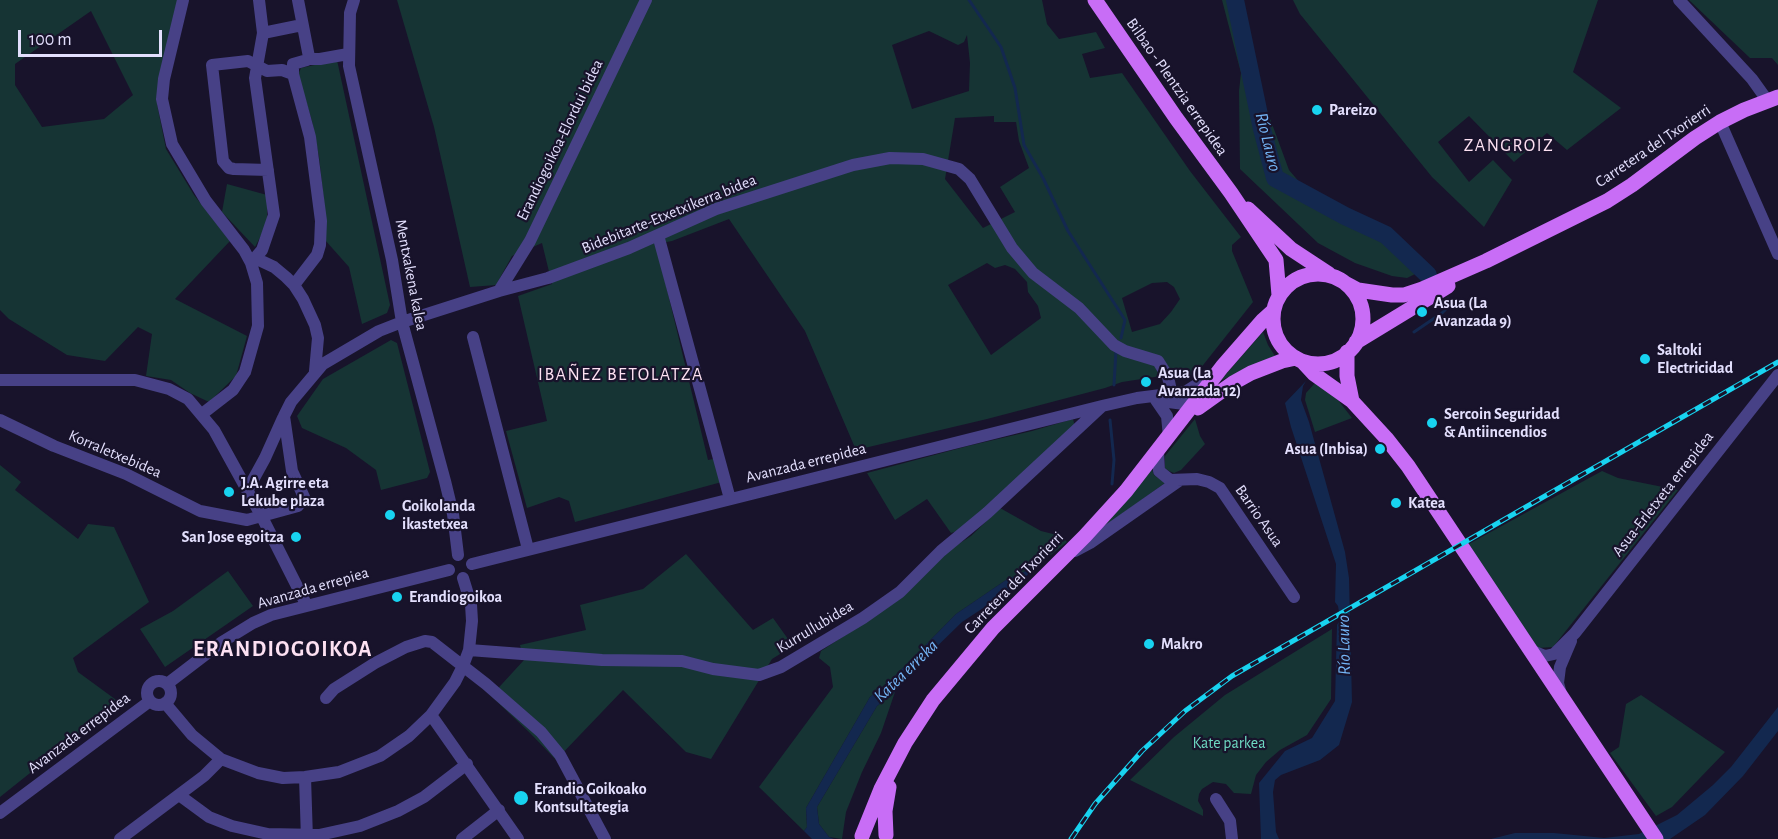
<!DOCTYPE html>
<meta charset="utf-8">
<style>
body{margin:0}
#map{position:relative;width:1778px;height:839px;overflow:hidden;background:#18132b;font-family:"Alegreya Sans",sans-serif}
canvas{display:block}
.scale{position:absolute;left:18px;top:30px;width:144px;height:27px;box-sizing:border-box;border:3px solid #e3dffd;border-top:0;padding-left:8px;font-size:18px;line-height:21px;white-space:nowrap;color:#e3dffd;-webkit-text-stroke:4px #18132b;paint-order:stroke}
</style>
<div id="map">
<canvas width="1778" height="839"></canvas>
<div class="scale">100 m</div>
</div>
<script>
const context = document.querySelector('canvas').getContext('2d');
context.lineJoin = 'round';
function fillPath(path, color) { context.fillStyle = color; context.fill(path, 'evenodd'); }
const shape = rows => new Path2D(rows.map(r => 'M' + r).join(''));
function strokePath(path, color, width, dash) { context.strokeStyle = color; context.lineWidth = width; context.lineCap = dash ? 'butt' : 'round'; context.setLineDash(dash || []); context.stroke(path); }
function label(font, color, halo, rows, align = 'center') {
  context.font = font + ' "Alegreya Sans",sans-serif'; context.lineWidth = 4.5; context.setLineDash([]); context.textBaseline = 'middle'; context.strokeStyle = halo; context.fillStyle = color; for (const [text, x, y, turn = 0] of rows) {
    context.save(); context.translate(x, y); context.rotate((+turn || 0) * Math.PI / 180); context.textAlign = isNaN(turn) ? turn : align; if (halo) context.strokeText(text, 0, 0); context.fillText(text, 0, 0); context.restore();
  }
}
fillPath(shape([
 [0,0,178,0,163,64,157,104,166,149,194,195,230,241,175,299,247,336,236,376,209,402,190,393,171,380,146,376,152,334,138,327,105,361,67,355,9,319,0,310],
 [91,11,133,95,104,119,42,127,15,85,15,64],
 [397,0,1042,0,1047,24,1059,39,1096,32,1105,48,1082,54,1090,78,1122,73,1190,171,1241,237,1232,245,1232,251,1253,302,1196,374,1182,379,1161,376,1122,382,1105,388,987,419,856,450,805,331,729,219,672,241,656,244,708,460,724,457,729,480,575,522,569,501,559,497,527,508,506,431,547,421,518,296,552,284,542,243,512,256,496,285,470,287,434,127],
 [929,31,958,45,964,42,967,35,970,63,969,91,912,109,892,45],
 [994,116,994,122,1016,122,1019,141,1029,168,1000,187,1015,212,983,228,945,179,955,118],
 [987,263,995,268,1005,265,1015,269,1027,282,1028,292,1038,306,1041,318,991,355,948,285],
 [1167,282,1174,287,1180,299,1171,312,1160,324,1132,332,1122,298,1152,283],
 [1222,0,1239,0,1261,94,1289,170,1301,184,1394,233,1431,269,1423,270,1407,278,1392,276,1355,263,1318,243,1240,169,1239,91,1241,73],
 [1293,0,1598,0,1573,72,1621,108,1567,150,1547,133,1514,162,1469,116,1438,142,1469,182,1493,160,1512,180,1484,227,1432,177,1300,14],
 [1689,0,1778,0,1778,65,1772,58,1750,58],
 [337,60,390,305,387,313,362,324,349,267,325,240,324,201,319,157,312,121,298,75,301,68],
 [227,184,267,195,267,224,255,247,222,212],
 [1263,332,1268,345,1275,356,1220,381],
 [391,340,397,343,430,472,427,478,381,490,376,470,346,448,302,428,297,416,323,379],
 [1315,383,1338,400,1352,418,1315,432,1305,400,1306,393],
 [1073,419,1075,427,961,530,951,533,927,499,895,520,867,473,968,446,1032,431],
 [1195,419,1200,436,1205,444,1181,470,1174,473,1169,471,1165,468,1165,456],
 [0,465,21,482,15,490,78,539,88,524,114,527,149,602,73,658,78,672,119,702,0,797],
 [1151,466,1154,475,1165,483,1101,529],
 [1602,471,1618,478,1678,490,1553,647,1538,648,1467,545],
 [1000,508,1041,531,1061,536,1067,542,1037,566,1006,580,956,614,891,680,870,697,806,808,807,827,804,831,759,787,833,687,830,667,819,658,821,651,882,611,943,554,971,536],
 [686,554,753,630,773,618,793,646,772,659,711,759,686,752,623,690,556,760,530,733,491,696,524,660,520,645,586,630,580,605,643,589],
 [228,571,253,606,165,667,140,629,173,611],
 [1332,629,1331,699,1307,735,1280,750,1266,762,1256,775,1251,794,1234,793,1226,784,1213,782,1202,789,1199,794,1198,801,1203,810,1203,816,1130,780,1174,737,1225,695],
 [895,692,881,733,862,772,846,812,842,839,829,837,819,824,817,807,877,706],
 [1641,695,1725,752,1672,807,1656,816,1610,753,1619,747,1626,704]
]), '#163434');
fillPath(shape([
 [1306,381,1303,386,1301,400,1309,422,1345,552,1349,578,1352,702,1339,745,1320,760,1281,775,1275,780,1273,792,1276,832,1279,839,1261,839,1259,783,1285,751,1312,738,1335,701,1337,625,1340,619,1338,606,1335,602,1336,564,1291,427,1285,403],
 [1037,566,1012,589,962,622,921,662,895,692,877,706,817,807,819,824,829,837,834,839,812,839,804,831,807,827,806,808,870,697,891,680,956,614,1006,580],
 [1778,707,1778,731,1743,776,1705,815,1670,839,1491,839,1515,833,1554,833,1604,838,1639,834,1677,815,1713,785,1731,767]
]), '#13284f');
strokePath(shape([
 [969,0,1001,47,1015,88,1024,145,1043,178,1068,231,1125,320,1121,338],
 [1414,332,1442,313,1447,308,1448,299],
 [1114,385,1116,350],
 [1110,420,1114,460,1112,484]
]), '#13284f', 3);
strokePath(shape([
 [1235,0,1262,129,1275,178,1345,216,1386,235,1428,275]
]), '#13284f', 18);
strokePath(shape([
 [183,0,164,79,162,99,172,144,206,201,244,250,251,263,257,283,258,326,245,372,233,390,202,414],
 [354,0,350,13,349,66,392,260,402,322,445,481,453,514,458,555],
 [1679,0,1752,79,1767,100],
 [263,33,302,25],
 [308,59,320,59,348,54],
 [293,74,293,64,307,60,309,57,298,0],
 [1720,122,1778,254],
 [268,170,234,169,229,168,223,161,212,65,248,61,267,71,282,70,293,74,310,137,321,221,320,245,317,255,294,285],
 [658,235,730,499],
 [257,259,274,267,286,277,294,285,303,299,315,325,318,338,315,371],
 [251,263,262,250,274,215,255,78,263,33,259,0],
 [499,291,530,241,646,0],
 [473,337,528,549],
 [0,380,135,380,169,389,188,399,214,430,262,517,306,604],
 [1156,400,1167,416,1169,437],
 [1161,401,1184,404,1200,402],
 [0,420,54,446,126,474,200,511,247,520,298,506,304,497,292,471,284,416,291,402,323,364,379,331,402,322,499,291,548,278,629,248,716,209,853,165,890,158,923,159,959,169,970,179,1012,248,1033,273,1079,308,1114,345,1125,351,1158,361,1168,377,1172,395],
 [1158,450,1159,471,1170,480,1197,479,1209,482,1220,488,1294,597],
 [248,489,265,458,283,418],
 [1075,551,1090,543,1180,480],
 [472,564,1102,406,1137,398,1185,392,1212,375],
 [469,650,602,660,682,661,713,669,759,675,781,667,863,618,900,592,941,551,987,513,1101,407],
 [1530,650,1545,656,1554,654,1575,633,1778,375],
 '147 693a12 12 0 1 1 24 0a12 12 0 1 1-24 0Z',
 [167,684,222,642,253,623,271,615,449,570],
 [1561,694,1558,683,1560,667,1571,641],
 [326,698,334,689,375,663,406,647,425,641,432,642,486,684,541,732,560,755,605,839],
 [165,703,192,735,221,759,258,773,283,778,305,777,339,772,380,756,409,736,431,715,455,682,463,666,469,650,472,621,471,604,463,578],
 [431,715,518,839],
 [305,777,307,839],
 [179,795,209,817,232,826,268,834,319,835,360,826,398,811,424,797,467,764],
 [1216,799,1230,821,1232,839],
 [0,813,150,701],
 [120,839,204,776,221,759],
 [462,839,499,810]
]), '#474186', 12);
strokePath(shape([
 [1095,0,1176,118,1231,193,1276,260,1279,295],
 [1248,209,1291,249,1329,274],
 '1273 319a45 45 0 1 1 90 0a45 45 0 1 1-90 0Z',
 [1345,283,1358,290,1392,295,1404,295,1422,289,1486,261,1607,201,1632,185,1695,138,1720,122,1744,110,1778,97],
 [1356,342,1448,286],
 [1347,352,1347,376,1352,401],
 [1302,361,1314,374,1352,401,1386,438,1408,466,1656,839],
 [1198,408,1233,383,1251,373,1282,361,1296,358],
 [886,835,885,811,889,787],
 [862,836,881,789,905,743,933,700,993,628,1085,536,1126,491,1222,367,1263,320,1273,311]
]), '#c86df6', 15);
const rail = shape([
 [1071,839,1095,804,1142,751,1185,711,1232,676,1778,362]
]);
strokePath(rail, '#18d3f0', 5);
strokePath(rail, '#18132b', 3, [9]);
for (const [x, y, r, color] of [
 [1317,110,6,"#18d3f0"],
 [1422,312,6,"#18d3f0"],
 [1645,359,6,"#18d3f0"],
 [1146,382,6,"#18d3f0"],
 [1432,423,6,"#18d3f0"],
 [1380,449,6,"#18d3f0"],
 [229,492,6,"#18d3f0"],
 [1396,503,6,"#18d3f0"],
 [390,515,6,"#18d3f0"],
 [296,537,6,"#18d3f0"],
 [397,597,6,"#18d3f0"],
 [1149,644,6,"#18d3f0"],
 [521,798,8,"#18d3f0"]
]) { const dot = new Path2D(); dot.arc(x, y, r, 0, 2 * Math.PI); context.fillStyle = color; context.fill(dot); strokePath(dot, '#18132b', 2); }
label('16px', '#e3dffd', '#18132b', [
 ["Bilbao - Plentzia errepidea",1177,87,55],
 ["Erandiogoikoa-Elordui bidea",560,140,-64],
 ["Carretera del Txorierri",1653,146,-34],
 ["Bidebitarte-Etxetxikerra bidea",669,214,-22],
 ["Mentxakena kalea",411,275,79],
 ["Korraletxebidea",115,454,23],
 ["Avanzada errepidea",806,463,-14],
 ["Asua-Erletxeta errepidea",1663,494,-52],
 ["Barrio Asua",1259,516,55],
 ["Carretera del Txorierri",1014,583,-46],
 ["Avanzada errepiea",313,588,-16],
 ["Kurrullubidea",815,627,-31],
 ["Avanzada errepidea",79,733,-37]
]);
label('bold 16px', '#e3dffd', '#18132b', [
 ["Pareizo",1329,110],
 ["Asua (La",1434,303],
 ["Avanzada 9)",1434,321],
 ["Saltoki",1657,350],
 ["Electricidad",1657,368],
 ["Asua (La",1158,373],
 ["Avanzada 12)",1158,391],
 ["Sercoin Seguridad",1444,414],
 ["& Antiincendios",1444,432],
 ["Asua (Inbisa)",1368,449,"right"],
 ["J.A. Agirre eta",241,483],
 ["Lekube plaza",241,501],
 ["Katea",1408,503],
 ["Goikolanda",402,506],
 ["ikastetxea",402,524],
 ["San Jose egoitza",284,537,"right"],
 ["Erandiogoikoa",409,597],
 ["Makro",1161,644],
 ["Erandio Goikoako",534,789],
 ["Kontsultategia",534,807]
], 'left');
label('16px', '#6edac3', '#18132b', [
 ["Kate parkea",1229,743]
]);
label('italic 18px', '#74b5f6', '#18132b', [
 ["Río Lauro",1268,142,76],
 ["Río Lauro",1344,645,-91],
 ["Katea erreka",906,671,-44]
]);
context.letterSpacing = '1.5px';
label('18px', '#fde1f2', '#18132b', [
 ["ZANGROIZ",1509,146],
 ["IBAÑEZ BETOLATZA",621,375]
]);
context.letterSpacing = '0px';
context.letterSpacing = '1.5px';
label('bold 22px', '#fde1f2', '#18132b', [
 ["ERANDIOGOIKOA",283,649]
]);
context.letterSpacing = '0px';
</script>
